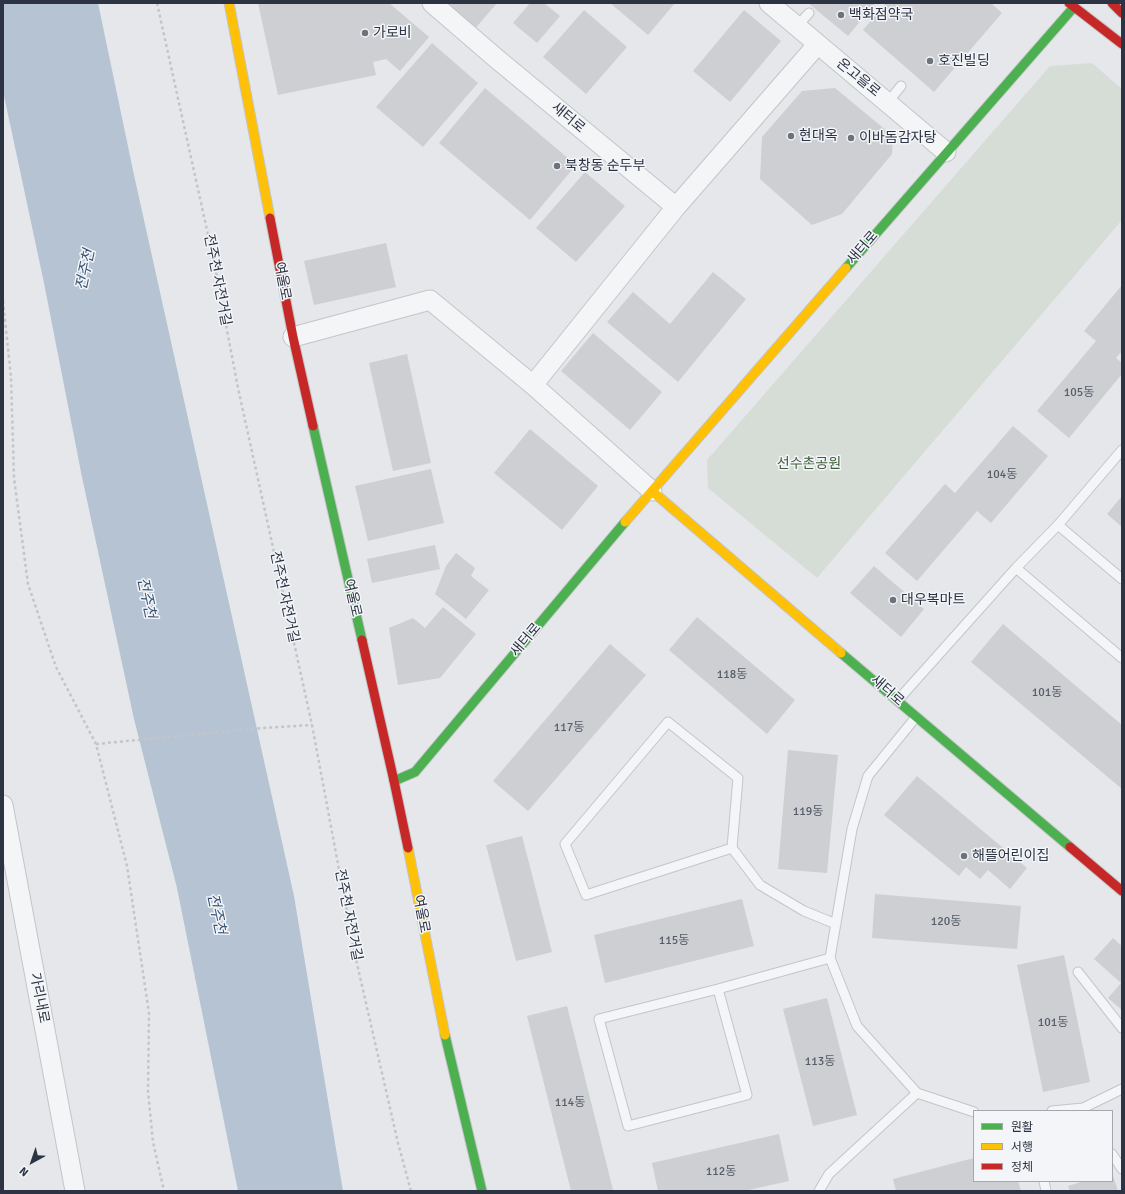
<!DOCTYPE html>
<meta charset="utf-8">
<style>
body{margin:0}
#map{position:relative;width:1125px;height:1194px;overflow:hidden;background:#e5e7ea;font-family:Signika,"Noto Sans KR",sans-serif}
canvas{display:block}
.frame{position:absolute;inset:0;border:4px solid #2c3443;pointer-events:none}
.legend{position:absolute;left:973px;top:1110px;width:140px;height:72px;box-sizing:border-box;background:#f3f5f8;border:1px solid #a3a8b0;margin:0;padding:5px 7px;list-style:none;font-size:12px;color:#2c3443}
.legend li{display:flex;align-items:center;gap:8px;height:20px}
.legend b{width:20px;border:1px solid #a3a8b0}
.north{position:absolute;left:12px;top:1142px;width:40px;height:40px;-webkit-text-stroke:3px #f3f5f8;paint-order:stroke;rotate:220deg;font-size:11px;font-weight:700;line-height:16px;text-align:center;color:#2c3443}
.north::after{content:'';display:block;margin:auto;width:14px;height:18px;background:#2c3443;clip-path:polygon(50% 0,100% 100%,50% 72%,0 100%)}
</style>
<div id="map">
<canvas width="1125" height="1194"></canvas>
<div class="frame"></div>
<ul class="legend">
<li><b style="height:5px;background:#4caf50"></b>원활</li>
<li><b style="height:5px;background:#ffc107"></b>서행</li>
<li><b style="height:5px;background:#c62828"></b>정체</li>
</ul>
<div class="north">N</div>
</div>
<script>
const context = document.querySelector('canvas').getContext('2d');
context.lineJoin = 'round';
function fillPath(path, color) { context.fillStyle = color; context.fill(path, 'evenodd'); }
const shape = rows => new Path2D(rows.map(r => 'M' + r).join(''));
function strokePath(path, color, width, dash) { context.strokeStyle = color; context.lineWidth = width; context.lineCap = dash ? 'butt' : 'round'; context.setLineDash(dash || []); context.stroke(path); }
function label(font, color, halo, rows, align = 'center') {
  context.font = font + ' Signika,"Noto Sans KR",sans-serif'; context.lineWidth = 3; context.setLineDash([]); context.textBaseline = 'middle'; context.strokeStyle = halo; context.fillStyle = color; for (const [text, x, y, turn = 0] of rows) {
    context.save(); context.translate(x, y); context.rotate((+turn || 0) * Math.PI / 180); context.textAlign = isNaN(turn) ? turn : align; if (halo) context.strokeText(text, 0, 0); context.fillText(text, 0, 0); context.restore();
  }
}
fillPath(shape([
 [1092,63,1122,89,1122,220,817,578,708,488,707,460,1050,66]
]), '#d6ddd6');
fillPath(shape([
 [3,3,98,3,134,175,294,896,343,1191,238,1191,177,888,134,719,82,477,44,283,3,91]
]), '#b5c3d3');
fillPath(shape([
 [258,3,389,3,429,37,400,71,386,59,373,62,376,75,278,95],
 [442,3,497,3,474,30],
 [530,3,544,3,560,16,537,43,513,23],
 [610,3,675,3,648,35],
 [808,3,875,3,848,36],
 [886,3,991,3,1002,13,934,92,863,30],
 [584,10,627,47,586,94,543,57],
 [744,10,781,41,730,102,693,71],
 [432,43,478,83,423,147,376,107],
 [485,88,576,165,530,220,439,143],
 [835,88,893,136,892,154,842,214,812,225,760,179,762,137,802,91],
 [585,172,625,206,576,262,536,228],
 [386,243,396,287,314,305,304,261],
 [713,272,746,299,678,382,607,322,633,292,670,324],
 [1122,285,1122,351,1116,358,1122,363,1122,374,1069,438,1037,411,1096,341,1084,331],
 [593,333,662,392,630,430,561,371],
 [407,354,431,463,393,471,369,363],
 [1013,426,1048,456,991,523,977,511,917,581,885,553,945,484,955,493],
 [530,429,598,486,562,530,494,473],
 [431,469,444,523,368,541,355,486],
 [1122,496,1122,527,1107,514],
 [435,545,440,569,372,583,367,559],
 [456,553,475,568,471,576,489,590,466,619,435,594,446,566],
 [874,566,924,609,901,637,850,593],
 [443,607,476,634,440,678,398,685,389,628,413,618,425,628],
 [697,617,795,700,767,734,669,650],
 [1003,624,1122,725,1122,789,971,662],
 [610,644,646,675,528,811,493,781],
 [788,750,838,755,827,873,778,869],
 [917,776,1027,868,1010,889,988,870,980,879,966,867,959,876,884,815],
 [522,836,552,952,516,961,486,845],
 [875,894,1021,906,1017,949,872,938],
 [742,899,754,946,605,983,594,935],
 [1113,938,1122,946,1122,1010,1108,998,1121,983,1094,959],
 [1064,955,1090,1082,1043,1092,1017,965],
 [827,998,857,1115,813,1126,783,1009],
 [567,1006,613,1190,571,1191,527,1016],
 [779,1134,789,1181,744,1191,658,1191,652,1163],
 [974,1158,974,1181,1018,1181,1021,1191,896,1191,893,1179],
 [1112,1173,1118,1191,1070,1191,1068,1186,1084,1181,1112,1181]
]), '#cdcfd2');
const lane = shape([
 [797,26,809,13],
 [888,102,901,86],
 [1058,525,1122,579],
 [1016,568,1122,658],
 [898,700,1016,568,1058,525,1122,450],
 [916,717,868,776,852,829,830,958,857,1026,917,1093,974,1112],
 [732,848,738,778,668,722,565,844,586,895,732,848,760,885,804,911,836,924],
 [1078,972,1122,1028],
 [718,989,747,1095,628,1126,599,1019,718,989,830,958],
 [1052,1111,1083,1108,1122,1089],
 [1112,1154,1122,1169],
 [1044,1181,1046,1191],
 [819,1191,829,1174,917,1093]
]);
const street = shape([
 [432,3,497,59,676,207],
 [769,3,946,152],
 [293,337,430,300,533,385,652,491],
 [533,385,676,207,817,45],
 [3,805,75,1191]
]);
const fast = shape([
 [846,268,1074,7],
 [313,426,362,640],
 [841,653,1070,847],
 [394,781,415,772,625,522],
 [445,1035,482,1191]
]);
const slow = shape([
 [229,3,270,218],
 [652,491,841,653],
 [625,522,846,268],
 [408,848,445,1035]
]);
const jam = shape([
 [1069,3,1122,44],
 [1112,3,1122,13],
 [270,218,293,337,313,426],
 [362,640,394,781,408,848],
 [1070,847,1122,891]
]);
strokePath(lane, '#c3c5c8', 11);
strokePath(street, '#c3c5c8', 21);
strokePath(fast, '#c3c5c8', 11);
strokePath(slow, '#c3c5c8', 11);
strokePath(jam, '#c3c5c8', 11);
strokePath(shape([
 [157,3,214,262,238,388,312,725,355,955,398,1143,411,1191],
 [3,301,11,377,14,478,28,584,56,667,96,744,127,866,149,1013,148,1091,153,1142,164,1191],
 [96,744,262,728,312,725]
]), '#c4c5c9', 2.5, [3, 3]);
strokePath(lane, '#f4f5f6', 9);
strokePath(street, '#f4f5f6', 19);
strokePath(fast, '#4caf50', 9);
strokePath(slow, '#ffc107', 9);
strokePath(jam, '#c62828', 9);
for (const [x, y, r, color] of [
 [841,15,4,"#6d737d"],
 [365,33,4,"#6d737d"],
 [930,61,4,"#6d737d"],
 [791,136,4,"#6d737d"],
 [851,138,4,"#6d737d"],
 [557,166,4,"#6d737d"],
 [893,600,4,"#6d737d"],
 [964,856,4,"#6d737d"]
]) { const dot = new Path2D(); dot.arc(x, y, r, 0, 2 * Math.PI); context.fillStyle = color; context.fill(dot); strokePath(dot, '#f3f5f8', 1.5); }
label('12px', '#555c68', null, [
 ["105동",1079,393],
 ["104동",1002,475],
 ["118동",732,675],
 ["101동",1047,693],
 ["117동",569,728],
 ["119동",808,812],
 ["120동",946,922],
 ["115동",674,941],
 ["101동",1053,1023],
 ["113동",820,1062],
 ["114동",570,1103],
 ["112동",721,1172]
]);
label('14px', '#2c3443', '#f3f5f8', [
 ["백화점약국",849,15],
 ["가로비",373,33],
 ["호진빌딩",938,61],
 ["현대옥",799,136],
 ["이바돔감자탕",859,138],
 ["북창동 순두부",565,166],
 ["대우복마트",901,600],
 ["해뜰어린이집",972,856]
], 'left');
label('14px', '#2c3443', '#f3f5f8', [
 ["온고을로",858,78,39],
 ["새터로",568,118,40],
 ["새터로",863,248,-49],
 ["전주천 자전거길",217,280,79],
 ["여울로",282,281,79],
 ["전주천 자전거길",284,597,78],
 ["여울로",352,598,77],
 ["새터로",526,640,-50],
 ["새터로",887,691,41],
 ["여울로",421,914,79],
 ["전주천 자전거길",348,915,79],
 ["가리내로",39,998,79]
]);
label('14px', '#405e39', '#f3f5f8', [
 ["선수촌공원",809,464]
]);
label('italic 15px', '#375376', '#f3f5f8', [
 ["전주천",86,270,-78],
 ["전주천",146,598,78],
 ["전주천",216,914,78]
]);
</script>
